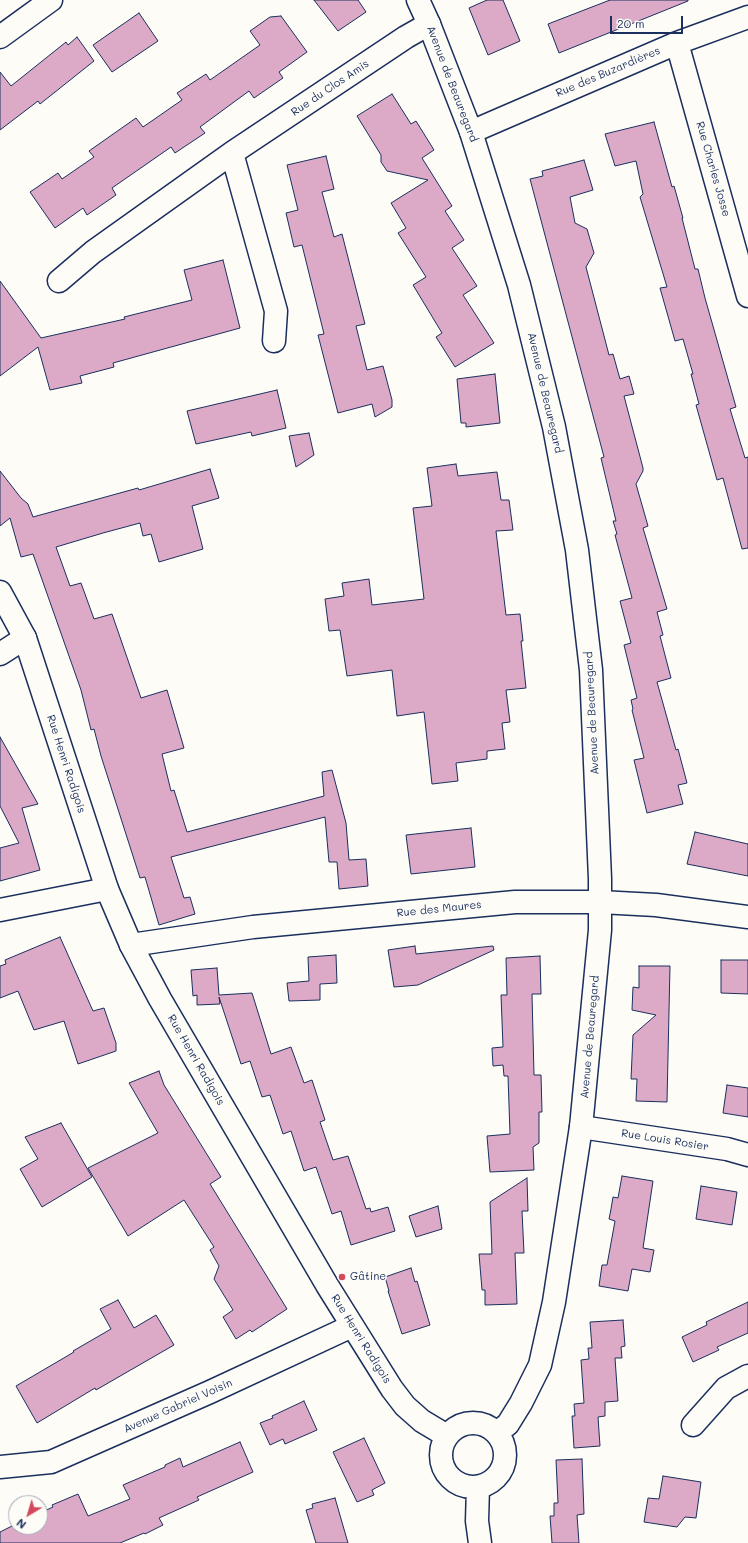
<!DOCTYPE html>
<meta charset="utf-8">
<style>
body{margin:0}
#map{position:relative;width:748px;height:1543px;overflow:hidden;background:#fdfcf7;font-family:Mali,sans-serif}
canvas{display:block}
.north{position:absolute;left:8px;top:1495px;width:40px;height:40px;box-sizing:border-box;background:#fdfcf7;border:1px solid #a3aaba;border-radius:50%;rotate:218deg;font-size:11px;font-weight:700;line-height:16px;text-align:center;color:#1b2f5e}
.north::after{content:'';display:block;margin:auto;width:14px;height:18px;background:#d1495b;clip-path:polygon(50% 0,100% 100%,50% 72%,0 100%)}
.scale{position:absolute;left:610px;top:16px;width:73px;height:18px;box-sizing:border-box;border:2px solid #1b2f5e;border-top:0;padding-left:5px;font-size:12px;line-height:14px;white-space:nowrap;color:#1b2f5e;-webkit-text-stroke:3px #fdfcf7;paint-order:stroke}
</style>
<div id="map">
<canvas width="748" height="1543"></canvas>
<div class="north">N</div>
<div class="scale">20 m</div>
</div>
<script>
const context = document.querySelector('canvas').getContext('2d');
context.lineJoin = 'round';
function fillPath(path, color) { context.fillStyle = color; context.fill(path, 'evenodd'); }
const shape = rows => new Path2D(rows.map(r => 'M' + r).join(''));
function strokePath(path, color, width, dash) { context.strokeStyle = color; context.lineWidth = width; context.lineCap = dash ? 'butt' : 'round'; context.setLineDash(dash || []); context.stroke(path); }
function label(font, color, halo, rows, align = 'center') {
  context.font = font + ' Mali,sans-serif'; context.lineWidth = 3; context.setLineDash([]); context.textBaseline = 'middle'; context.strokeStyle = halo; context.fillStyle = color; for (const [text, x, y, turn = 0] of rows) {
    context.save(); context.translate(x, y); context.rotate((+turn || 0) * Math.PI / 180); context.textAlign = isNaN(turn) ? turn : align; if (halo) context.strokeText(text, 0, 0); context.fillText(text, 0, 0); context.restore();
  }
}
const building = shape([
 [314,0,358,0,366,12,338,31,314,0],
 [487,0,503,0,520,41,488,55,469,8,487,0],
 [610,0,688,0,688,1,559,53,548,24,610,0],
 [139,13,158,41,112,72,93,45,139,13],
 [281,16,307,52,279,72,283,78,254,98,249,91,200,127,205,133,175,153,171,147,112,188,116,195,87,215,83,208,55,228,30,192,58,173,62,179,94,157,89,151,136,118,143,127,182,100,177,93,206,74,210,80,260,45,250,31,270,17,281,16],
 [77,37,94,61,40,104,38,101,0,130,0,72,11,86,66,42,68,45,77,37],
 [392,94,411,124,416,121,434,150,422,158,452,206,445,211,464,240,452,248,477,286,463,295,494,343,455,367,436,337,442,333,413,285,426,277,398,233,406,228,391,203,428,180,387,171,381,162,381,155,357,116,392,94],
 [654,122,672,187,674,186,683,218,682,218,695,269,698,269,705,298,736,407,730,409,745,458,748,457,748,548,742,549,723,478,717,480,696,405,699,404,691,374,693,374,683,339,675,341,660,288,667,287,640,197,643,194,636,161,615,166,605,134,654,122],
 [326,156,334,189,322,192,334,237,342,234,365,324,356,326,367,370,383,366,392,400,392,407,375,417,372,404,338,413,318,335,324,334,302,245,294,247,286,213,298,210,287,165,326,156],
 [584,160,593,190,570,197,575,223,587,229,594,253,586,267,609,355,613,354,620,379,629,376,634,394,624,396,643,468,643,471,636,484,648,526,643,528,667,609,657,612,663,635,660,636,671,678,657,682,676,750,678,749,687,783,678,785,683,804,647,813,634,760,644,758,632,710,633,709,631,700,637,698,624,645,631,643,620,601,632,598,615,535,617,534,613,521,616,521,601,458,604,457,530,179,543,176,542,171,584,160],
 [223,260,240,328,113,363,114,367,80,376,82,383,50,390,38,347,0,376,0,281,41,338,125,319,124,317,192,300,184,270,223,260],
 [495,374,500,423,466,427,466,423,461,423,457,379,495,374],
 [277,390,286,428,252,436,251,432,196,444,187,411,277,390],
 [309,433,314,455,296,467,289,436,309,433],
 [456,464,458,476,497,472,501,500,509,500,513,530,496,531,506,615,520,614,523,641,521,641,526,688,506,690,510,722,502,723,505,749,487,751,487,759,456,763,458,781,432,784,424,712,397,716,392,670,347,676,340,630,329,631,325,599,344,596,342,583,369,579,372,605,424,599,413,508,432,506,427,468,456,464],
 [210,469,219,498,192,506,203,549,159,562,151,534,143,536,140,523,103,533,56,547,70,586,81,583,94,619,112,614,141,698,167,690,184,748,162,754,171,791,174,790,187,832,324,796,322,772,332,770,346,823,349,860,366,859,368,886,339,889,337,862,329,862,325,817,171,857,184,898,190,897,195,914,159,925,145,877,140,878,101,756,94,729,91,730,81,690,33,554,21,557,10,518,0,526,0,471,21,498,28,504,33,517,138,488,139,490,210,469],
 [0,737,38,804,22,808,40,870,0,881,0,848,19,843,0,806,0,737],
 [471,828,475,867,411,874,406,835,471,828],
 [695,832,748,844,748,876,687,864,695,832],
 [60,937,93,1011,104,1008,116,1043,116,1051,78,1064,64,1021,34,1030,18,991,0,998,0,966,6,964,5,960,60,937],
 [415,946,416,954,493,946,494,950,418,985,394,987,388,950,415,946],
 [336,955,337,983,320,984,320,1000,289,1001,287,983,309,981,308,957,336,955],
 [540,956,541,994,532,994,534,1075,541,1075,542,1112,539,1112,539,1143,533,1147,534,1170,490,1172,487,1136,510,1134,508,1076,504,1076,503,1065,493,1066,492,1048,503,1047,501,995,507,995,506,958,540,956],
 [721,960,748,960,748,994,721,993,721,960],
 [639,966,670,966,667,1102,636,1101,637,1079,631,1079,633,1035,656,1015,632,1010,633,987,639,988,639,966],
 [217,968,219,995,252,993,271,1054,291,1047,304,1083,312,1080,325,1120,320,1122,333,1160,348,1156,366,1209,370,1208,371,1212,388,1207,395,1231,351,1245,341,1211,332,1214,316,1167,304,1171,291,1131,283,1134,270,1095,262,1097,250,1061,241,1064,219,997,220,1004,197,1005,197,995,193,996,191,970,217,968],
 [159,1071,164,1085,221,1177,210,1184,287,1309,252,1332,250,1330,236,1339,223,1317,233,1310,214,1279,219,1266,210,1250,214,1247,184,1200,128,1236,88,1168,158,1133,129,1083,159,1071],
 [727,1085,748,1088,748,1117,723,1113,727,1085],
 [61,1123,92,1177,42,1207,20,1169,38,1159,25,1137,61,1123],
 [622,1176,653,1181,643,1248,654,1250,650,1272,632,1269,628,1291,599,1286,602,1265,607,1265,615,1221,609,1219,611,1209,613,1197,618,1198,622,1176],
 [527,1178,528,1211,522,1211,524,1253,515,1253,517,1304,485,1305,485,1290,482,1290,479,1254,492,1254,490,1202,527,1178],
 [701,1186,737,1192,732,1225,696,1219,701,1186],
 [438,1206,442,1229,416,1237,409,1216,438,1206],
 [411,1268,415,1282,417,1281,430,1325,402,1334,388,1291,389,1291,385,1277,411,1268],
 [118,1300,134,1328,156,1315,174,1345,96,1390,95,1388,37,1423,16,1386,74,1352,73,1351,111,1329,100,1309,118,1300],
 [748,1302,748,1333,717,1347,719,1350,693,1362,682,1337,707,1325,706,1322,748,1302],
 [623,1320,625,1346,621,1347,622,1358,615,1358,618,1401,605,1402,605,1416,598,1417,600,1446,574,1448,572,1416,575,1416,574,1404,584,1403,581,1360,589,1359,588,1348,592,1348,590,1322,623,1320],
 [304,1401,317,1430,285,1444,283,1439,270,1445,260,1423,273,1418,272,1416,304,1401],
 [364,1438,385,1483,372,1490,374,1495,357,1502,333,1452,364,1438],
 [240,1442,253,1472,197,1497,199,1500,159,1518,163,1525,145,1534,144,1533,120,1543,0,1543,0,1532,16,1524,16,1527,40,1527,40,1513,53,1507,52,1505,78,1494,88,1516,130,1499,123,1485,165,1467,165,1465,180,1458,183,1467,240,1442],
 [582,1459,584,1514,577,1515,579,1543,552,1543,550,1516,554,1516,554,1503,558,1503,556,1460,582,1459],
 [663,1476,701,1482,696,1518,685,1517,677,1527,644,1522,648,1498,659,1499,663,1476],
 [335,1498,348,1543,316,1543,306,1510,313,1508,312,1504,335,1498]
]);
fillPath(building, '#dcaac6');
strokePath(building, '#1b2f5e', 1);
const street = shape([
 [677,43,748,296],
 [471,132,677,43,748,17],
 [232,153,276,311,274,341],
 [59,281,93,252,232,153,406,37,429,24],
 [0,654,25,638],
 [0,910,107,889],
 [131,945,253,927,515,902,600,902,656,905,748,917],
 [581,1127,727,1149,748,1155],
 [693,1425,726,1388,748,1376],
 [0,1467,51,1462,210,1392,352,1326]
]);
const secondary = shape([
 [418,0,429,24,471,132,519,285,554,427,577,550,591,670,600,879,600,930,581,1127,554,1302,540,1365,521,1403,508,1424,497,1433],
 [0,37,51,0],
 [0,592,25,638,107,889,131,945,160,999,327,1285,392,1389,405,1406,422,1421,447,1436],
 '441 1455a32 32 0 1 1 64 0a32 32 0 1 1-64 0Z',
 [478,1487,477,1521,480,1543]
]);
strokePath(street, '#1b2f5e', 25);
strokePath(secondary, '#1b2f5e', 25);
strokePath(street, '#fdfcf7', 22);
strokePath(secondary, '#fdfcf7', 22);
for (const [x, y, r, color] of [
 [342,1277,4,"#d1495b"]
]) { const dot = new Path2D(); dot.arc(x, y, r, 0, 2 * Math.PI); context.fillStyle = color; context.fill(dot); strokePath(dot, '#fdfcf7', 1.5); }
label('11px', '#1b2f5e', '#fdfcf7', [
 ["Rue des Buzardières",608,72,-23],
 ["Avenue de Beauregard",452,84,69],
 ["Rue du Clos Amis",330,88,-34],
 ["Rue Charles Josse",713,169,74],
 ["Avenue de Beauregard",545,393,77],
 ["Avenue de Beauregard",592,713,-93],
 ["Rue Henri Radigois",66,764,72],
 ["Rue des Maures",439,909,-6],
 ["Avenue de Beauregard",590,1037,-85],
 ["Rue Henri Radigois",196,1060,60],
 ["Rue Louis Rosier",665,1140,9],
 ["Rue Henri Radigois",361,1339,58],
 ["Avenue Gabriel Voisin",178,1406,-24]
]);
label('11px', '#1b2f5e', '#fdfcf7', [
 ["Gâtine",350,1277]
], 'left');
</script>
